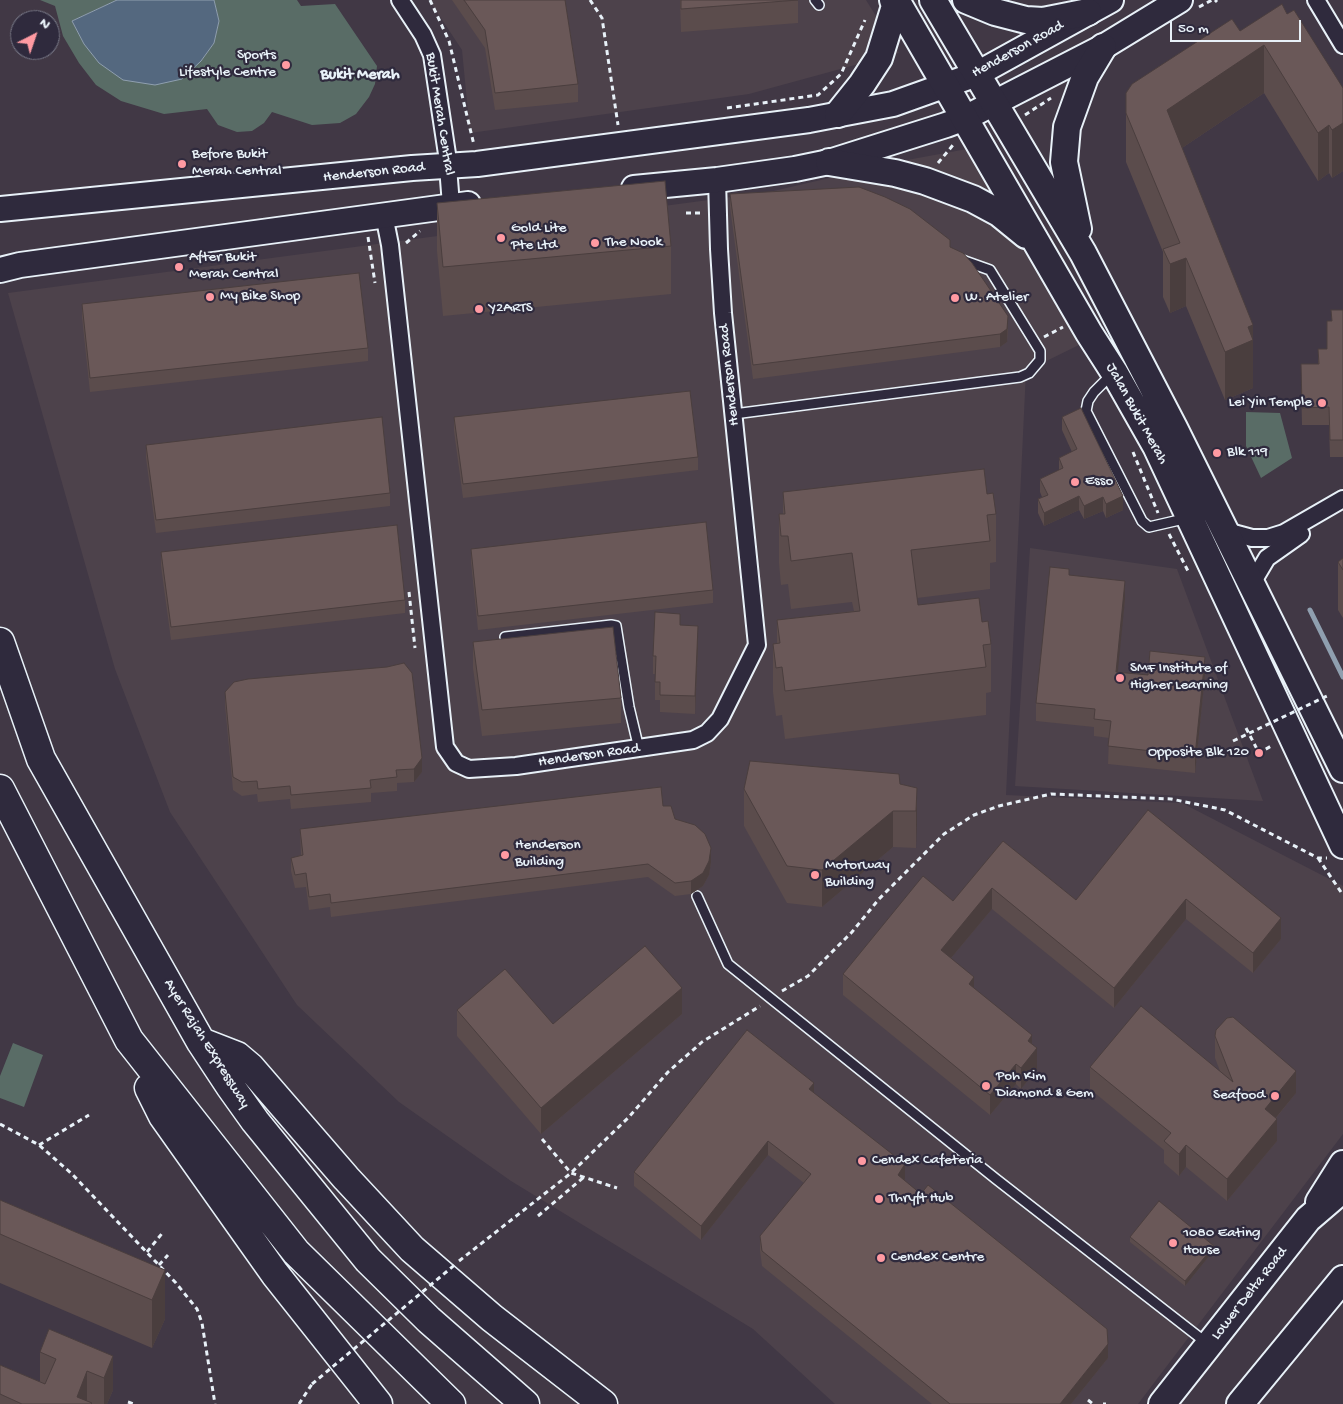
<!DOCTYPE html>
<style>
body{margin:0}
#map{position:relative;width:1343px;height:1404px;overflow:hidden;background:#413845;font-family:"Gochi Hand",sans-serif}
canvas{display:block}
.north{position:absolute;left:10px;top:10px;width:50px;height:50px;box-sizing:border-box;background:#2f2a3d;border:1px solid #797a88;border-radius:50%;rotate:41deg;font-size:14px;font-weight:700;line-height:20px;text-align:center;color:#e8f1f8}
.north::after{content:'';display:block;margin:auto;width:18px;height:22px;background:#ff9aa2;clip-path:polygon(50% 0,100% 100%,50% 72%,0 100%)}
.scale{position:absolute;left:1170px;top:20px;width:131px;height:22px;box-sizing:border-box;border:2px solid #e8f1f8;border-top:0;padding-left:6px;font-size:15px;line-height:18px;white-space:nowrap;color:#e8f1f8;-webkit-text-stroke:4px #2f2a3d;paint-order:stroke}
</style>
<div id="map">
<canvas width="1343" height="1404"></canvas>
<div class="north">N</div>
<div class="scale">50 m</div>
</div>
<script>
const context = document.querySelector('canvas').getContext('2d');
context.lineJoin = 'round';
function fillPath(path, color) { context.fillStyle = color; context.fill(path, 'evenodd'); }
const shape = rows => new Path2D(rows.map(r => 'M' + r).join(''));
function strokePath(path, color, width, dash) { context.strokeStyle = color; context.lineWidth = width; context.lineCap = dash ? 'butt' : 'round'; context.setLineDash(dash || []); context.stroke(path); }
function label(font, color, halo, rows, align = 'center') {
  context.font = font + ' "Gochi Hand",sans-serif'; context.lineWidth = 4.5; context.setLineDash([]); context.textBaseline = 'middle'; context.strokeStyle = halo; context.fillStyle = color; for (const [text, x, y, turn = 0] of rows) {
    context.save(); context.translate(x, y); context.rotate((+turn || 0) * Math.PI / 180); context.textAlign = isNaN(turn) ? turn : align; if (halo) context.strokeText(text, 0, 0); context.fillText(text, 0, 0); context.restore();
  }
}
fillPath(shape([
 [429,0,866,0,899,53,749,94,470,133,462,50],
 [967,149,1081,344,1026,371,1006,795,1182,803,1343,886,1343,1134,1138,1404,835,1404,753,1329,511,1181,399,1102,297,1005,170,812,115,669,8,293,769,192,907,160],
 [1030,548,1177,569,1263,801,1015,786]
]), '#4d424b');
fillPath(shape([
 [40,0,117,0,72,21,84,44,201,61,214,43,219,21,214,0,297,0,301,6,335,4,377,66,375,84,369,97,356,114,340,123,312,125,272,112,264,123,252,131,237,132,218,125,207,109,164,114,121,101,96,85,79,63,63,36,55,6],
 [1246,412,1280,413,1292,458,1261,478,1246,446],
 [13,1043,43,1055,24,1107,0,1098,0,1076]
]), '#596c66');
const water = shape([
 [117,0,214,0,219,21,214,43,201,61,182,79,155,85,123,80,99,63,84,44,72,21,117,0]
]);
fillPath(water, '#54687f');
strokePath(water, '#8f9faf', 1);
strokePath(shape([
 [1310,610,1343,677]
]), '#8f9faf', 5);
const service = shape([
 [815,0,819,5],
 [1112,374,1094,392,1088,401,1086,411,1142,521,1149,527,1188,518],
 [734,414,1020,377,1029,373,1040,360,1040,351,990,270,962,260],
 [505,637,611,625,616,626,629,707,639,749],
 [697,896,728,964,996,1179,1208,1344]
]);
const minor = shape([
 [400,0,423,35,432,55,447,154,451,205],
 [1316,0,1343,45],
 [384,215,390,245,445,747,456,763,469,769,516,766,693,740,707,733,720,719,757,645,723,313,719,249,717,180],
 [1226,531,1252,538,1268,538,1284,533,1343,499],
 [1251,585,1267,558,1301,534]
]);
const secondary = shape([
 [634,188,717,180,795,169,829,162,946,125,965,118,1103,47,1180,0],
 [0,209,412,168,477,164,809,120,893,104,977,74,1111,0],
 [0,270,20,265,468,204]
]);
const primary = shape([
 [896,0,1089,333,1114,372,1156,446,1343,845],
 [933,0,1083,253,1174,428,1343,769],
 [966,0,995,12,1026,20,1043,21,1088,12],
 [838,114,862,84,879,58,895,6,893,0],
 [829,162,895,173,925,181,973,199,999,213,1026,235],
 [1078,229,1064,162,1067,127,1085,77,1103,47],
 [1319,1202,1343,1164],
 [1162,1404,1308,1219,1343,1189],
 [1240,1404,1343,1279]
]);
const motorway = shape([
 [0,642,41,759,201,1042,230,1086,255,1121,368,1260,429,1320,525,1404],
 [0,789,129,1040,296,1252,451,1404],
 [201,1042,237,1056,250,1067,346,1178,412,1249,492,1318,603,1404],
 [149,1088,163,1116,275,1274,378,1404]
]);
strokePath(service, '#e8f1f8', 12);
strokePath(minor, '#e8f1f8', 20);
strokePath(secondary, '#e8f1f8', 28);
strokePath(primary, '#e8f1f8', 30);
strokePath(motorway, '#e8f1f8', 31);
strokePath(shape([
 [430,0,449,41,474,145],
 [590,0,602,18,618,125],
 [1215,0,1217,2],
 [1199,7,1212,0],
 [727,108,818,95,841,74,865,20],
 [1025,115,1051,98],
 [938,163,953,145],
 [686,213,703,213],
 [368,237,375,283],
 [406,243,420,231],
 [1044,337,1063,327],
 [1133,452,1158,513],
 [1169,534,1188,571],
 [409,592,415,648],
 [1246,728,1259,753,1273,745],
 [1318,858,1343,895],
 [782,991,808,976,852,932,879,899,944,834,974,815,999,806,1051,794,1171,799,1225,810,1318,858,1327,858],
 [0,1124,39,1145,72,1174,176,1283,197,1309,202,1323,215,1404],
 [542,1139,571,1173,617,1188],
 [39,1145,89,1115],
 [538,1216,584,1177],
 [147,1252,164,1231],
 [459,1261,571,1173,628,1118,668,1072,702,1042,760,1006],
 [159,1265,168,1255],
 [1088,1400,1093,1404],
 [128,1402,134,1404],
 [299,1404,312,1384],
 [1103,1404,1106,1404]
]), '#e8f1f8', 3, [5, 4]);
strokePath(service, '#2f2a3d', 9);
strokePath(minor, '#2f2a3d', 16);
strokePath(secondary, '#2f2a3d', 24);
strokePath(primary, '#2f2a3d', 26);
strokePath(motorway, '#2f2a3d', 28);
strokePath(shape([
 [1233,741,1329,695],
 [312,1384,457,1263]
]), '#e8f1f8', 3, [5, 4]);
fillPath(shape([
 [452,0,565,0,578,84,578,102,495,110,485,48],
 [680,0,798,0,798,23,681,32],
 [1287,14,1343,88,1343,171,1332,178,1329,173,1318,181,1264,93,1182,148,1253,339,1253,388,1225,400,1186,306,1170,313,1163,297,1163,252,1126,162,1126,93,1240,31],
 [730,194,950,247,1008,329,1007,342,1000,347,753,379,730,207],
 [437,203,671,246,671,294,443,316,437,251],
 [82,304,368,348,368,361,90,392,82,317],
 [1343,310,1343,457,1330,457,1329,425,1302,425,1301,382,1318,364,1318,349,1327,349,1331,321],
 [454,417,698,457,698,470,463,498,454,431],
 [1062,417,1123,510,1106,518,1103,511,1084,519,1079,510,1044,526,1038,513,1038,499,1042,497,1040,492,1040,479,1059,470,1059,458,1072,452,1062,430],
 [146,445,390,493,390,506,156,533,146,458],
 [783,492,987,494,996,514,996,562,990,563,990,589,917,598,918,605,982,622,991,644,991,692,986,693,986,715,785,739,782,715,776,716,773,692,773,644,777,644,777,620,854,611,852,602,791,609,788,584,781,585,779,563,779,514,783,514],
 [471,549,713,590,713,603,478,630,471,562],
 [161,552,405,600,405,613,171,640,161,566],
 [1343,558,1343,618,1338,610,1338,562],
 [1069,575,1125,599,1117,672,1148,675,1205,675,1195,773,1108,764,1109,738,1094,736,1094,727,1036,721,1036,703],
 [680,625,698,644,695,714,660,712,660,700,655,700,655,674,653,674,653,656],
 [473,642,621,698,621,723,482,736,473,668],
 [225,692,422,772,414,782,397,783,397,791,371,793,371,802,291,809,290,799,258,802,257,794,242,796,233,790,225,705],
 [900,784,917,788,916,848,893,847,822,907,787,903,744,826,744,789],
 [1148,810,1281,939,1253,973,1186,919,1114,1008,992,909,951,958,974,988,1032,1044,1037,1069,1021,1089,1016,1084,990,1115,843,995,843,974,953,901,1003,841,1076,900],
 [675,819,711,862,709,875,703,886,691,894,675,896,648,877,331,917,330,907,309,910,306,887,295,888,291,871,291,858,301,855,300,829],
 [457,1010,553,1024,682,1014,541,1134,457,1036],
 [1215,1036,1296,1093,1276,1118,1277,1141,1227,1201,1186,1167,1179,1176,1164,1163,1164,1150,1090,1089,1090,1067,1220,1071,1215,1058],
 [814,1093,905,1179,904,1180,1108,1358,1071,1404,932,1404,762,1266,760,1251,760,1236,804,1183,768,1155,701,1240,634,1186,634,1172],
 [0,1200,165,1270,165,1319,152,1348,0,1283],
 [1130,1237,1214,1250,1185,1286,1130,1242],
 [40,1352,113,1356,113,1390,107,1404,0,1404,0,1365,40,1382]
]), '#5b4c4c');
fillPath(shape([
 [1264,45,1264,93,1167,158,1167,110],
 [1343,123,1343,171,1332,178,1332,130],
 [1329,125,1329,173,1318,181,1318,133],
 [1186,258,1186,306,1170,313,1170,264],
 [1008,316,1007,342,1000,347,1000,334],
 [1253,325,1253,388,1225,400,1225,352,1248,327],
 [1079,496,1079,510,1044,526,1044,513],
 [1123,496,1123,510,1106,518,1106,504],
 [1103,497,1103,511,1084,519,1084,506],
 [1125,581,1125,599,1116,690,1116,672],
 [698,626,698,644,695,714,695,696],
 [1205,657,1205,675,1195,773,1195,756],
 [422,758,422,772,414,782,414,769],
 [917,788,917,824,916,848,916,811],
 [893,811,893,847,822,907,822,870],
 [711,848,711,862,709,875,703,886,691,894,691,881],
 [992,888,992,909,941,970,941,950],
 [1186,899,1186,919,1114,1008,1114,988],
 [1281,918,1281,939,1253,973,1253,953],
 [974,977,974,998,969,984],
 [682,988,682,1014,541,1134,541,1108],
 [1032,1035,1032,1055,1037,1048,1037,1069,1021,1089,1021,1068,1028,1041],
 [1016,1064,1016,1084,990,1115,990,1095],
 [1296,1071,1296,1093,1265,1131,1265,1109],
 [814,1083,814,1098,809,1089],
 [1277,1119,1277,1141,1227,1201,1227,1179],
 [768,1141,768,1155,701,1240,701,1226],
 [1186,1145,1186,1167,1179,1176,1179,1154],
 [905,1164,905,1179,898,1189,898,1175],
 [1214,1246,1214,1250,1185,1286,1185,1281],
 [165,1270,165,1319,152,1348,152,1300],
 [1108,1344,1108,1358,1071,1404,1060,1404],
 [113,1356,113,1390,107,1404,104,1404,104,1378],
 [87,1371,87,1404,77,1397]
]), '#4a3e3e');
const building = shape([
 [464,0,565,0,578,84,495,93,485,30,464,0],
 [681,0,798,0,681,9,681,0],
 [1282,4,1287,14,1294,10,1343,88,1343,123,1332,130,1329,125,1318,133,1264,45,1167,110,1253,325,1248,327,1253,340,1225,352,1186,258,1170,264,1163,249,1180,243,1126,113,1126,93,1132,84,1232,19,1240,31,1282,4],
 [665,181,671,246,443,267,437,203,665,181],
 [859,187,885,197,910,209,950,240,950,247,963,253,972,263,1008,316,1007,329,1000,334,753,365,730,194,859,187],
 [359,273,368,348,90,378,82,304,359,273],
 [1331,310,1343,310,1343,440,1330,440,1329,407,1302,408,1301,364,1319,364,1318,349,1327,349,1327,321,1332,321,1331,310],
 [690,391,698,457,463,484,454,417,690,391],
 [1081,408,1123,496,1106,504,1103,497,1084,506,1079,496,1044,513,1038,499,1048,495,1040,479,1063,468,1059,458,1077,449,1062,417,1081,408],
 [382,417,390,493,156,520,146,445,382,417],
 [984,469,987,494,993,493,996,514,987,515,990,541,911,550,918,605,979,598,982,622,988,621,991,644,983,645,986,667,785,691,782,667,776,668,773,644,780,643,777,620,860,611,852,553,791,561,788,536,781,536,779,514,785,514,783,492,984,469],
 [706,522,713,590,478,616,471,549,706,522],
 [397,525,405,600,171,627,161,552,397,525],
 [1343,558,1343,570,1338,562,1343,558],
 [1050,567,1069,569,1069,575,1125,581,1116,672,1148,675,1150,651,1205,657,1195,756,1108,746,1111,721,1094,719,1095,709,1036,703,1050,567],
 [655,612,680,614,680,625,698,626,695,696,660,695,660,682,655,682,656,656,653,656,655,612],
 [613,627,621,698,482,710,473,642,613,627],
 [404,663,412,673,422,758,414,769,396,770,397,777,370,780,371,788,291,795,290,786,258,789,257,781,242,782,233,777,225,692,234,682,248,679,387,667,404,663],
 [750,761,899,774,900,784,917,788,916,811,893,811,822,870,787,866,744,789,750,761],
 [661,787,663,806,671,806,675,819,695,825,705,834,711,848,709,861,703,873,691,881,675,883,648,864,331,903,330,894,309,897,306,873,295,875,291,858,303,855,300,829,661,787],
 [1148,810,1281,918,1253,953,1186,899,1114,988,992,888,941,950,974,977,969,984,1032,1035,1028,1041,1037,1048,1021,1068,1016,1064,990,1095,843,974,923,876,953,901,1003,841,1076,900,1148,810],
 [645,946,682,988,541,1108,457,1010,505,969,553,1024,645,946],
 [1141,1006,1233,1082,1215,1036,1216,1030,1227,1018,1233,1017,1296,1071,1265,1109,1277,1119,1227,1179,1186,1145,1179,1154,1164,1141,1171,1133,1090,1067,1141,1006],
 [747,1030,814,1083,809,1089,905,1164,898,1175,921,1194,928,1185,1107,1329,1108,1344,1060,1404,950,1404,762,1251,760,1236,811,1174,768,1141,701,1226,634,1172,747,1030],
 [0,1200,165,1270,152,1300,0,1234,0,1200],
 [1159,1201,1214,1246,1185,1281,1130,1237,1159,1201],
 [49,1329,113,1356,104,1378,87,1371,77,1397,92,1403,91,1404,22,1404,0,1394,0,1365,45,1384,56,1359,40,1352,49,1329]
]);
fillPath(building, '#6a5858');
strokePath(building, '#4a3e3e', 1);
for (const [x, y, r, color] of [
 [286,65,5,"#ff9aa2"],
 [182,164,5,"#ff9aa2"],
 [501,238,5,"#ff9aa2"],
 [595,243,5,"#ff9aa2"],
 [179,267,5,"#ff9aa2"],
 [210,297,5,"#ff9aa2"],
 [955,298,5,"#ff9aa2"],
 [479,309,5,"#ff9aa2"],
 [1322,403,5,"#ff9aa2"],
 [1217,453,5,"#ff9aa2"],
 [1075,482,5,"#ff9aa2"],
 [1120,678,5,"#ff9aa2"],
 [1259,753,5,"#ff9aa2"],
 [505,855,5,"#ff9aa2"],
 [815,875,5,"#ff9aa2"],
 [986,1086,5,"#ff9aa2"],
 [1275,1096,5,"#ff9aa2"],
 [862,1161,5,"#ff9aa2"],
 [879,1199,5,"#ff9aa2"],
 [1173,1243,5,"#ff9aa2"],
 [881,1258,5,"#ff9aa2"]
]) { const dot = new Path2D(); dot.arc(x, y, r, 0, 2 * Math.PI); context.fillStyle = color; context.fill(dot); strokePath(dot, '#2f2a3d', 2); }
label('15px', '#e8f1f8', '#2f2a3d', [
 ["Henderson Road",1018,50,-29],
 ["Bukit Merah Central",439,114,81],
 ["Henderson Road",374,173,-6],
 ["Henderson Road",730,375,-96],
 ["Jalan Bukit Merah",1136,414,61],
 ["Henderson Road",589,756,-8],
 ["Ayer Rajah Expressway",206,1044,58],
 ["Lower Delta Road",1250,1294,-52]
]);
label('15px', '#e8f1f8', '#2f2a3d', [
 ["Sports",276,56,"right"],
 ["Lifestyle Centre",276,73,"right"],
 ["Before Bukit",192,155],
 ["Merah Central",192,172],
 ["Gold Lite",511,229],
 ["Pte Ltd",511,246],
 ["The Nook",605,243],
 ["After Bukit",189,258],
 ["Merah Central",189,275],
 ["My Bike Shop",220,297],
 ["W. Atelier",965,298],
 ["Y2ARTS",489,309],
 ["Lei Yin Temple",1312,403,"right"],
 ["Blk 119",1227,453],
 ["Esso",1085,482],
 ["SMF Institute of",1130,669],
 ["Higher Learning",1130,686],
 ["Opposite Blk 120",1249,753,"right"],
 ["Henderson",515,846],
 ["Building",515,863],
 ["Motorway",825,866],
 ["Building",825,883],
 ["Poh Kim",996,1077],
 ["Diamond & Gem",996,1094],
 ["Seafood",1265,1096,"right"],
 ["Cendex Cafeteria",872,1161],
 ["Thryft Hub",889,1199],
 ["1080 Eating",1183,1234],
 ["House",1183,1251],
 ["Cendex Centre",891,1258]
], 'left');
label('bold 16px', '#e8f1f8', '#2f2a3d', [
 ["Bukit Merah",360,76]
]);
</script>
